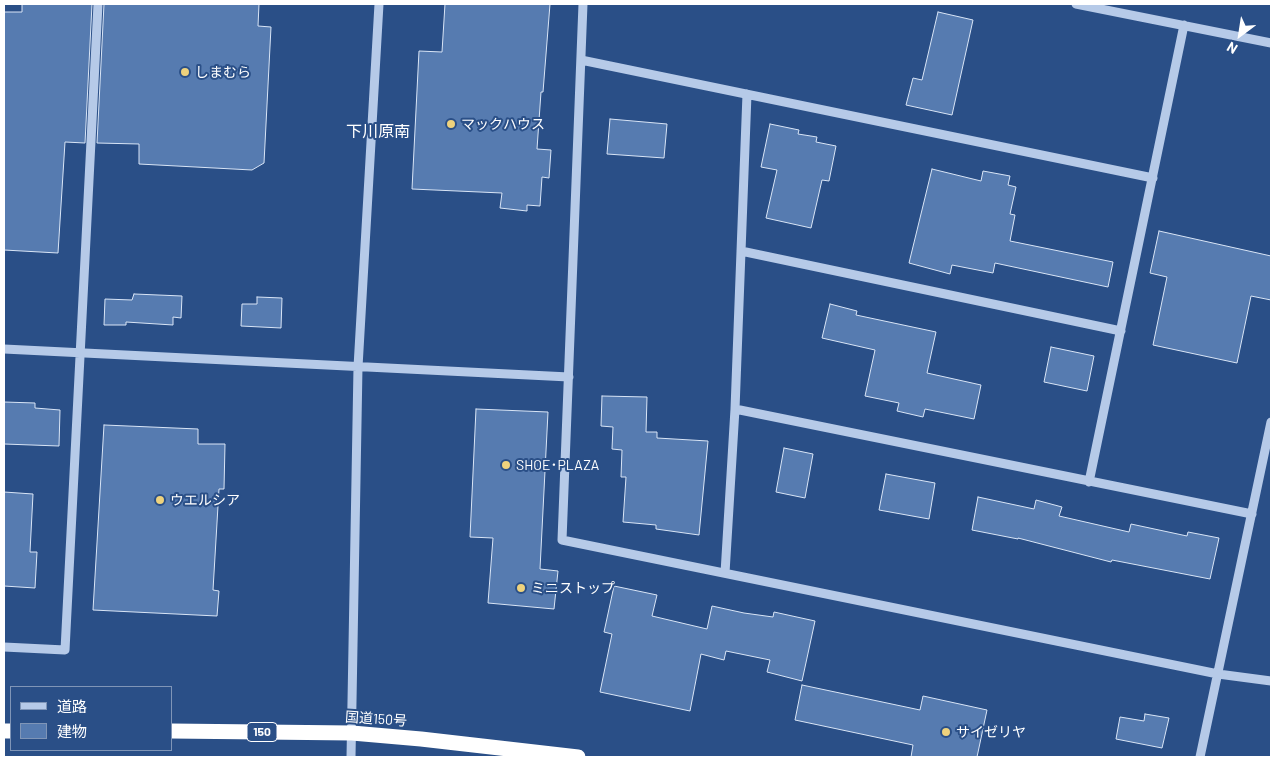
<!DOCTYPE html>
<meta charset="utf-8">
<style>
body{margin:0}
#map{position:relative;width:1275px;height:761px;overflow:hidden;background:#2a4f87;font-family:Barlow,"Noto Sans JP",sans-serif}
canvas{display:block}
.frame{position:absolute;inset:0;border:5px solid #fff;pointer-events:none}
.legend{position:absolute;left:10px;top:686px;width:162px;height:65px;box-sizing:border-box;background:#2a4f87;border:1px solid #7f95b7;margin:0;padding:6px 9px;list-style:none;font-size:15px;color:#fff}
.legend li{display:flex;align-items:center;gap:10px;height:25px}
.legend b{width:25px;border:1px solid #7f95b7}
.north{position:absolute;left:1215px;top:10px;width:50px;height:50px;-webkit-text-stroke:4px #2a4f87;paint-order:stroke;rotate:211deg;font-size:14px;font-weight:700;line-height:20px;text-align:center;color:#fff}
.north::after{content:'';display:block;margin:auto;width:18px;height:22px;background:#fff;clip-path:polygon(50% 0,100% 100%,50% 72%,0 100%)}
</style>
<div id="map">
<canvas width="1275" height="761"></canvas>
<div class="frame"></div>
<ul class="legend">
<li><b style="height:6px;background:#b6cae8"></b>道路</li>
<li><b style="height:14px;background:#567bb0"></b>建物</li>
</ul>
<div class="north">N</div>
</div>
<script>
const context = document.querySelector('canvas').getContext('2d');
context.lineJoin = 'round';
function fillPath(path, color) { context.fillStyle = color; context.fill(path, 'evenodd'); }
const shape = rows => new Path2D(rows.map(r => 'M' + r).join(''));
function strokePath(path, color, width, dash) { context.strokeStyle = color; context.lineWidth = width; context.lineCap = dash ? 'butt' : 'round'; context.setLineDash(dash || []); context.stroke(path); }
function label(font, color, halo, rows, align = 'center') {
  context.font = font + ' Barlow,"Noto Sans JP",sans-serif'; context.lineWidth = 4; context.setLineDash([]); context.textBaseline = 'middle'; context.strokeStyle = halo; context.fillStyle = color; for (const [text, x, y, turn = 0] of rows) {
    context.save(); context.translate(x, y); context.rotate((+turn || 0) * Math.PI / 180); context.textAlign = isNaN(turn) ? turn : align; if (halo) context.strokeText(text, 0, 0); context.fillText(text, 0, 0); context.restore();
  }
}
const building = shape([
 [22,4,92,4,85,143,65,142,58,253,4,250,4,12,22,12,22,4],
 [104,4,259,4,258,26,271,27,264,163,252,170,139,164,139,144,97,143,104,4],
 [445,4,550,4,543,92,541,92,537,149,551,150,549,178,542,177,540,206,527,205,527,211,500,208,502,193,412,189,419,51,442,52,445,4],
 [938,12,973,20,952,115,906,105,913,78,922,80,938,12],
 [610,119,667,124,664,158,607,154,610,119],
 [770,124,799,130,798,134,817,137,816,142,836,146,829,181,822,180,811,228,766,218,777,170,761,167,770,124],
 [932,169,981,181,983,171,1010,176,1008,185,1016,187,1010,214,1015,215,1010,241,1113,262,1108,287,995,263,993,273,952,265,950,274,909,263,932,169],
 [1159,231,1271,256,1271,300,1251,296,1237,363,1153,345,1167,277,1150,273,1159,231],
 [134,294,182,296,181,318,173,317,173,325,126,322,126,325,104,325,105,299,132,300,134,294],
 [257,297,282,298,281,328,241,326,242,304,257,304,257,297],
 [830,304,857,311,856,315,936,332,927,373,981,385,974,419,925,409,923,417,897,411,899,403,865,396,875,350,822,338,830,304],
 [1051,347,1094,356,1087,391,1044,382,1051,347],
 [602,396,647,397,646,432,657,432,657,438,708,441,699,535,656,529,656,525,623,522,626,477,621,477,622,450,612,449,613,427,601,426,602,396],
 [4,402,35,403,35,408,60,410,59,446,4,444,4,402],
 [476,409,548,412,540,569,558,571,554,609,488,603,493,538,470,537,476,409],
 [104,425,198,429,198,444,225,444,224,489,219,489,213,590,219,591,217,616,93,610,104,425],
 [784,448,813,454,805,498,776,492,784,448],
 [886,474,935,483,929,519,879,510,886,474],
 [4,492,33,494,30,552,37,552,35,588,4,586,4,492],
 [978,497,1034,509,1036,500,1062,507,1059,516,1129,532,1131,524,1187,536,1188,532,1219,538,1210,579,1112,560,1111,562,1018,538,1018,539,972,530,978,497],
 [614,586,657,595,652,616,707,629,712,606,744,613,773,617,774,612,815,621,802,681,767,672,770,660,726,651,724,660,701,654,690,711,600,692,612,634,604,632,614,586],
 [802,685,920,710,923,696,987,710,977,757,911,757,913,745,795,720,802,685],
 [1145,714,1169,718,1162,748,1116,739,1120,717,1144,721,1145,714]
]);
fillPath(building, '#567bb0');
strokePath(building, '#d9e5f6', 1);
strokePath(shape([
 [583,4,562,540,1218,674,1271,681],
 [1076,4,1271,43],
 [581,60,1153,178],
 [741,251,1121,331],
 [4,349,569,377],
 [735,409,1252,514],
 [1089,482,1184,25],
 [725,573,735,409,747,94],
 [4,647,65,650,98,4],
 [351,757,358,367,379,4],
 [1200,757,1271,422]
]), '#b6cae8', 9);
strokePath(shape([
 [4,731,11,731],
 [171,731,352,733,421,739,578,757]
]), '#fff', 15);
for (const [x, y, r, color] of [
 [185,72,5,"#eed27d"],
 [451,124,5,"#eed27d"],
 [506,465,5,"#eed27d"],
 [160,500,5,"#eed27d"],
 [521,588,5,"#eed27d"],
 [946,732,5,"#eed27d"]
]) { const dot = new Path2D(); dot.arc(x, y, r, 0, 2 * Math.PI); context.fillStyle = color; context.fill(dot); strokePath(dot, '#2a4f87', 2); }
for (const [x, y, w] of [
 [262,732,30]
]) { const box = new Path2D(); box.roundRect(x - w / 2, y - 9.5, w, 19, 4); context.fillStyle = '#2a4f87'; context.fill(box); strokePath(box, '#fff', 1); }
label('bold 12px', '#fff', null, [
 ["150",262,732]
]);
label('14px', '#fff', '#2a4f87', [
 ["しまむら",195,72],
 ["マックハウス",461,124],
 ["SHOE･PLAZA",516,465],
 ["ウエルシア",170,500],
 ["ミニストップ",531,588],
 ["サイゼリヤ",956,732]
], 'left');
label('14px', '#fff', '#2a4f87', [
 ["国道150号",376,719,4]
]);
label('16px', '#fff', '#2a4f87', [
 ["下川原南",378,132]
]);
</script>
